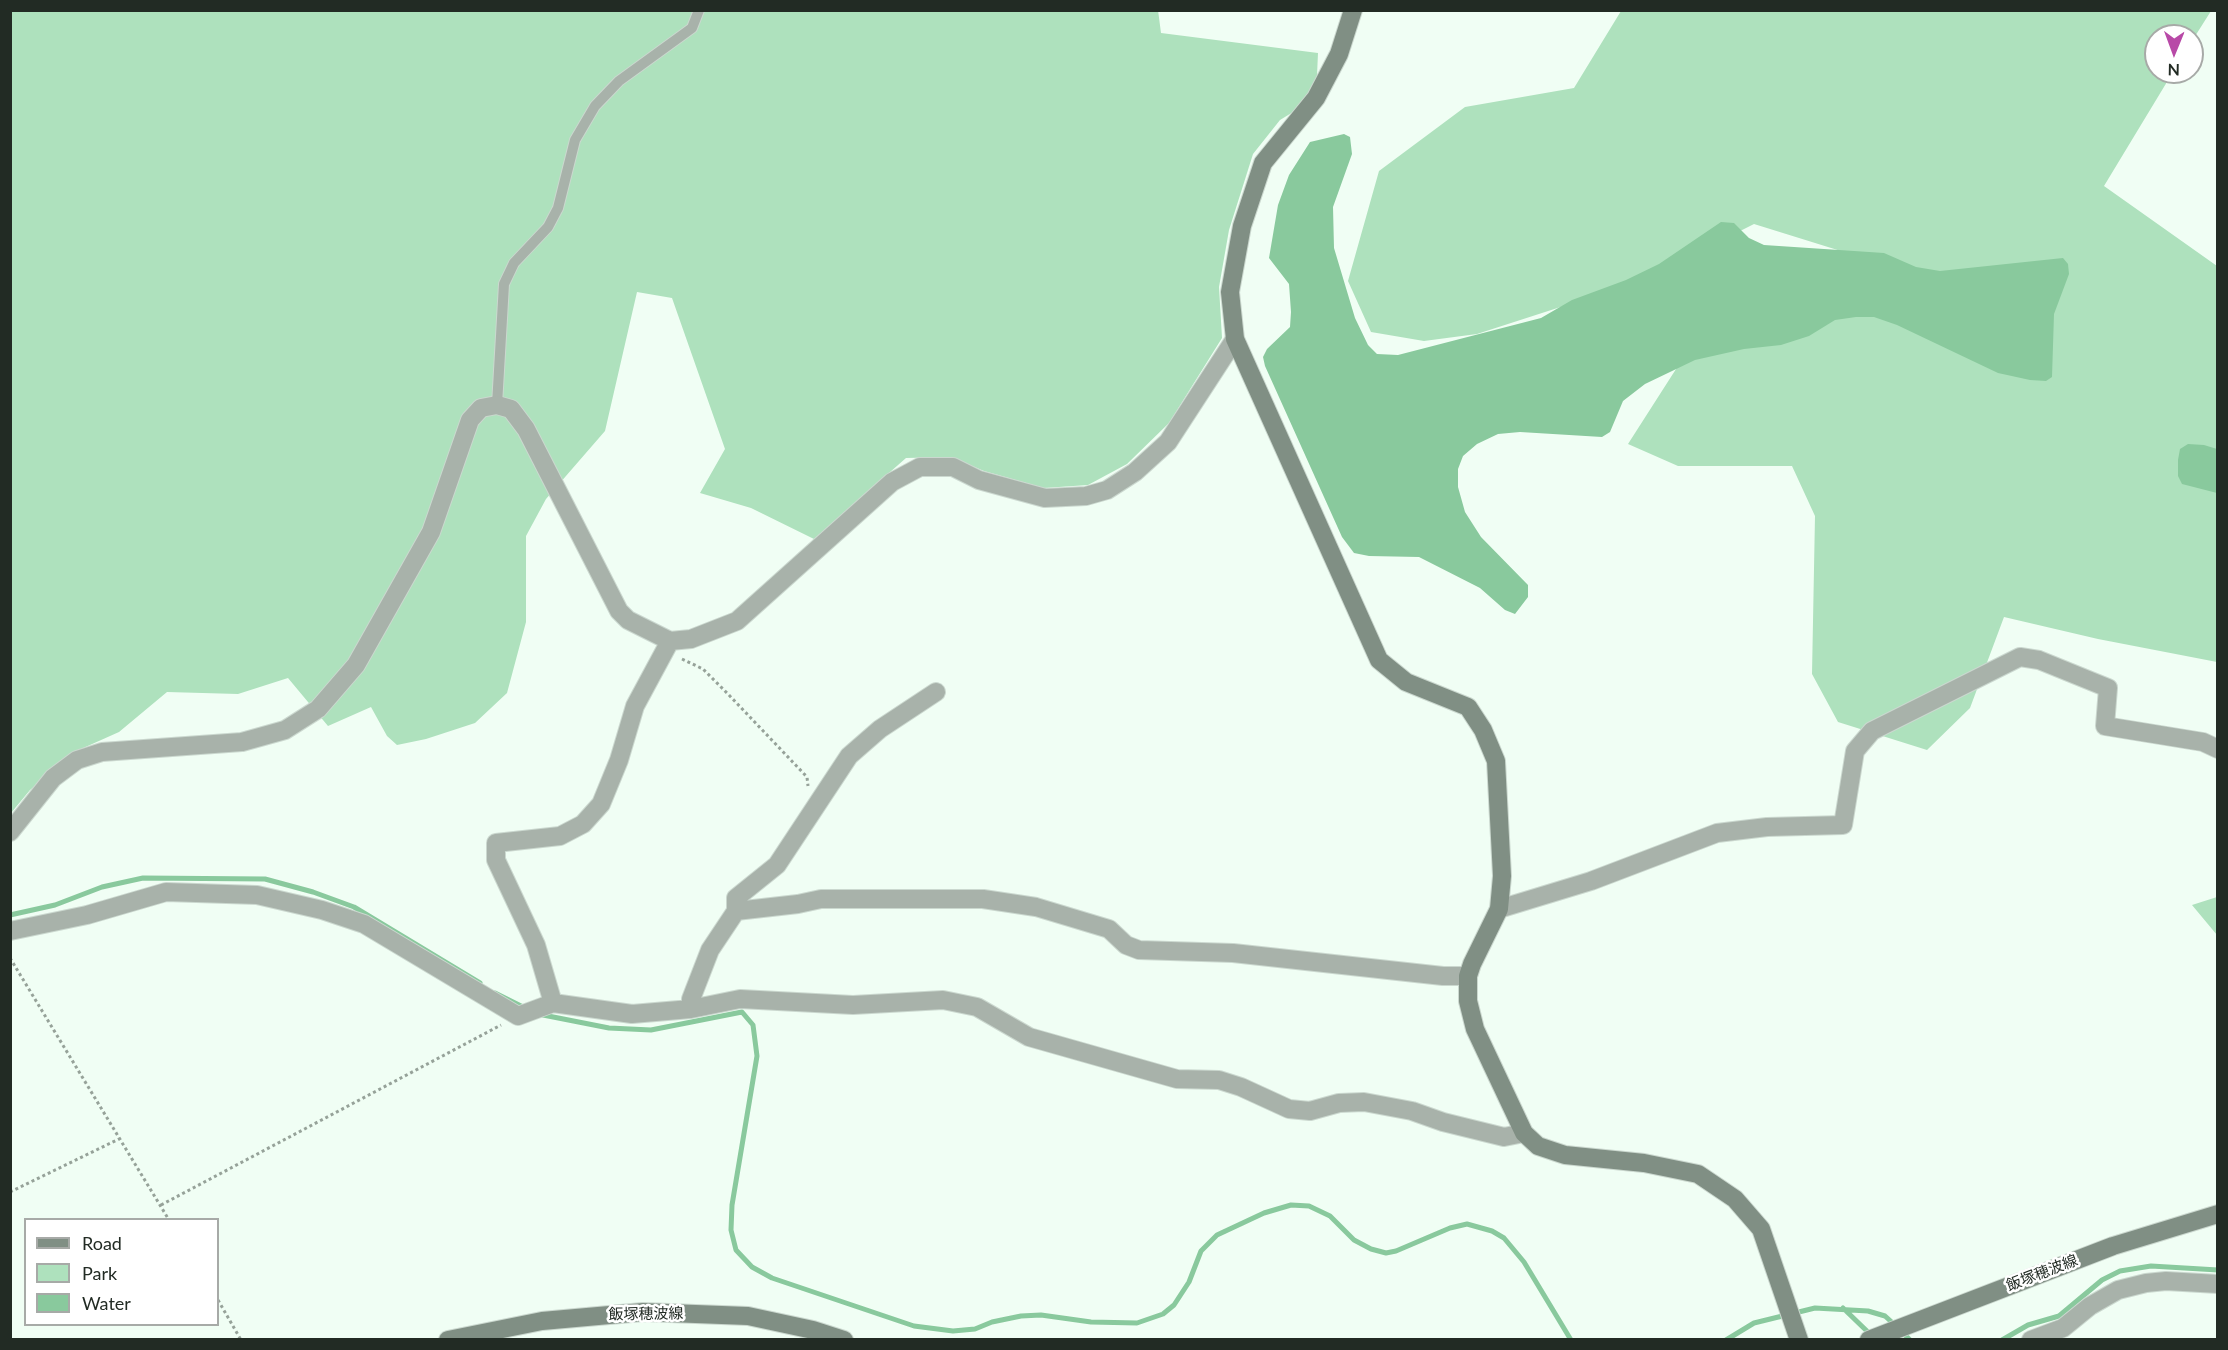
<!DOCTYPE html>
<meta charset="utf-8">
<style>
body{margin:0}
#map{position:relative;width:2228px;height:1350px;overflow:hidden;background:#f0fef4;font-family:Lato,sans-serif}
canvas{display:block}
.frame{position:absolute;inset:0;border:12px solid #222b24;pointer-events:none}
.legend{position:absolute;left:24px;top:1218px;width:195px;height:108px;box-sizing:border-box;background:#fff;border:2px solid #a7aaa7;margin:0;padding:8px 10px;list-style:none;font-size:18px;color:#222b24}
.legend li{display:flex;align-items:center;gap:12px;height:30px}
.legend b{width:30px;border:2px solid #a7aaa7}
.north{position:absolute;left:2144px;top:24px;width:60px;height:60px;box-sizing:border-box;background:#fff;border:2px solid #a7aaa7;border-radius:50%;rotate:181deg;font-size:16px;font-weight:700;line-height:24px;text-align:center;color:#222b24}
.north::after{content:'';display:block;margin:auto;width:21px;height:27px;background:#b849a7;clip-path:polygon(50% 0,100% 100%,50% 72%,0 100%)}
</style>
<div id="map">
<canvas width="2228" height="1350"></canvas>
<div class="frame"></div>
<ul class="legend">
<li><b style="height:8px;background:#808f84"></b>Road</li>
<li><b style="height:16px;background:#aee1bd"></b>Park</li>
<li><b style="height:16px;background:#89c99d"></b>Water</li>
</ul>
<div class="north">N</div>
</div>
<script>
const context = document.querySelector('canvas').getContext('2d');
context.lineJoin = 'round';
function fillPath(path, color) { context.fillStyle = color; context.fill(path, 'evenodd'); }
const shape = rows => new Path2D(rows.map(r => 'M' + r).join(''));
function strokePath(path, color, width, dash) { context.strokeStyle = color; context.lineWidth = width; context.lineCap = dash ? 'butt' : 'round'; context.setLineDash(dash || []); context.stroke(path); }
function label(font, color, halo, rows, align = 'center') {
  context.font = font + ' Lato,"Noto Sans JP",sans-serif'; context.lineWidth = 5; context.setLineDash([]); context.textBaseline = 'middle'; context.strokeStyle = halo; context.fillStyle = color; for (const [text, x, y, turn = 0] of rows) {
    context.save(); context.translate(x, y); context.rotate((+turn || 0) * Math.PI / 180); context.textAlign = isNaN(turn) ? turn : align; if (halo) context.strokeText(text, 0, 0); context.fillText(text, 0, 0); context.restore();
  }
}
fillPath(shape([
 [1158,10,1161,33,1318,53,1316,98,1280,120,1253,154,1229,230,1219,287,1222,338,1169,423,1127,464,1088,485,1044,488,984,471,951,457,906,458,814,539,751,508,700,493,725,449,672,298,637,292,605,431,546,499,526,536,526,622,507,693,475,723,426,739,397,745,387,736,371,707,328,726,288,678,238,694,167,692,119,732,81,749,30,790,11,813,11,11],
 [1621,11,2211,11,2192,41,2192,36,2156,36,2156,72,2173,72,2104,186,2217,266,2217,662,2098,639,2004,617,1970,708,1927,750,1838,722,1812,674,1815,516,1792,466,1678,466,1628,444,1685,355,1918,275,1754,224,1641,281,1477,334,1424,341,1371,332,1348,281,1379,171,1465,107,1574,88],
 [2217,897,2218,897,2217,935,2192,905]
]), '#aee1bd');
fillPath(shape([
 [1344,134,1350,137,1352,154,1333,207,1334,248,1355,318,1368,345,1377,354,1398,355,1541,318,1572,300,1626,280,1659,264,1721,222,1734,223,1749,238,1764,245,1884,253,1916,267,1940,271,2063,258,2068,264,2069,274,2054,314,2052,377,2046,381,2030,380,1998,373,1897,325,1874,317,1856,317,1835,320,1809,336,1781,345,1744,349,1695,360,1645,384,1623,401,1610,432,1602,437,1520,432,1498,434,1477,444,1463,456,1458,469,1458,487,1465,512,1481,537,1528,585,1528,597,1515,614,1505,610,1480,588,1419,557,1369,556,1354,553,1342,537,1265,366,1263,357,1267,349,1290,327,1291,312,1289,284,1269,258,1278,205,1289,175,1310,142],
 [2188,444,2204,445,2217,449,2217,493,2182,484,2178,476,2178,460,2180,449]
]), '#89c99d');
strokePath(shape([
 [10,915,55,905,102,887,143,878,265,879,313,892,354,907,480,983],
 [495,993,527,1009],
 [538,1014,609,1028,651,1030,742,1012,753,1025,757,1056,732,1205,731,1230,736,1250,752,1267,772,1278,914,1326,953,1331,975,1329,992,1322,1021,1316,1041,1315,1091,1322,1137,1323,1163,1314,1174,1305,1189,1282,1201,1251,1217,1235,1264,1213,1291,1205,1309,1206,1330,1216,1354,1240,1371,1249,1386,1253,1396,1251,1450,1228,1467,1224,1492,1231,1504,1238,1524,1262,1571,1340],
 [1843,1308,1870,1334],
 [1902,1332,1910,1340],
 [1726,1340,1754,1323,1815,1308,1868,1311,1885,1316,1896,1326],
 [2002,1340,2028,1325,2059,1316,2102,1280,2120,1271,2151,1266,2218,1270]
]), '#89c99d', 5);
const lane = shape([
 [497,405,504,284,514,263,548,227,558,208,575,140,595,106,619,81,692,28,699,10]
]);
const street = shape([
 [10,832,53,778,77,760,102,752,242,742,285,730,318,709,356,665,431,532,470,420,481,408,497,405,511,409,526,429,619,611,628,620,670,641,691,639,737,621,892,482,920,467,953,467,979,480,1045,498,1086,496,1107,490,1135,472,1168,442,1235,339],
 [1499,909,1591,881,1717,833,1767,827,1843,825,1855,751,1872,731,2020,657,2039,660,2108,688,2105,726,2203,742,2218,749],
 [736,911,736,898,777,865,849,756,880,729,936,692],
 [10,931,87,915,166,892,257,895,322,910,364,924,518,1016,553,1003,632,1014,691,1009,740,999,853,1005,943,1000,977,1007,1029,1037,1177,1079,1219,1080,1241,1087,1289,1109,1310,1111,1339,1103,1364,1102,1412,1111,1443,1122,1504,1137,1524,1133],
 [553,1003,536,945,496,860,496,843,560,836,583,824,601,804,619,760,635,706,670,641],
 [691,1009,691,999,710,950,736,911,798,904,821,899,983,899,1036,907,1109,929,1126,945,1139,950,1233,953,1443,976,1468,976],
 [2031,1340,2063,1328,2090,1306,2118,1290,2146,1283,2166,1281,2218,1284]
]);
const secondary = shape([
 [1353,10,1339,54,1316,98,1263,163,1242,226,1230,292,1235,339,1379,660,1406,682,1468,707,1483,730,1496,761,1502,876,1499,909,1472,964,1468,976,1468,1001,1475,1029,1524,1133,1538,1146,1565,1155,1644,1163,1698,1174,1735,1199,1761,1229,1799,1340],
 [448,1340,542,1321,643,1312,748,1316,813,1330,844,1340],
 [1869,1340,2113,1246,2218,1214]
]);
strokePath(lane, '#cbd8cf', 12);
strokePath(street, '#cbd8cf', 20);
strokePath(secondary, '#cbd8cf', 20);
strokePath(shape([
 [682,659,703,669,728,694,807,777,808,786],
 [10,958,169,1220],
 [10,1192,119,1139],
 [161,1205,501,1025],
 [218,1300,241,1340]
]), '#96a299', 3, [3, 3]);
strokePath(lane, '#a8b2aa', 10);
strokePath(street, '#a8b2aa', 18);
strokePath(secondary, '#808f84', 18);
label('15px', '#222b24', '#fff', [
 ["飯塚穂波線",2042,1273,-21],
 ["飯塚穂波線",646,1314,-1]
]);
</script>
